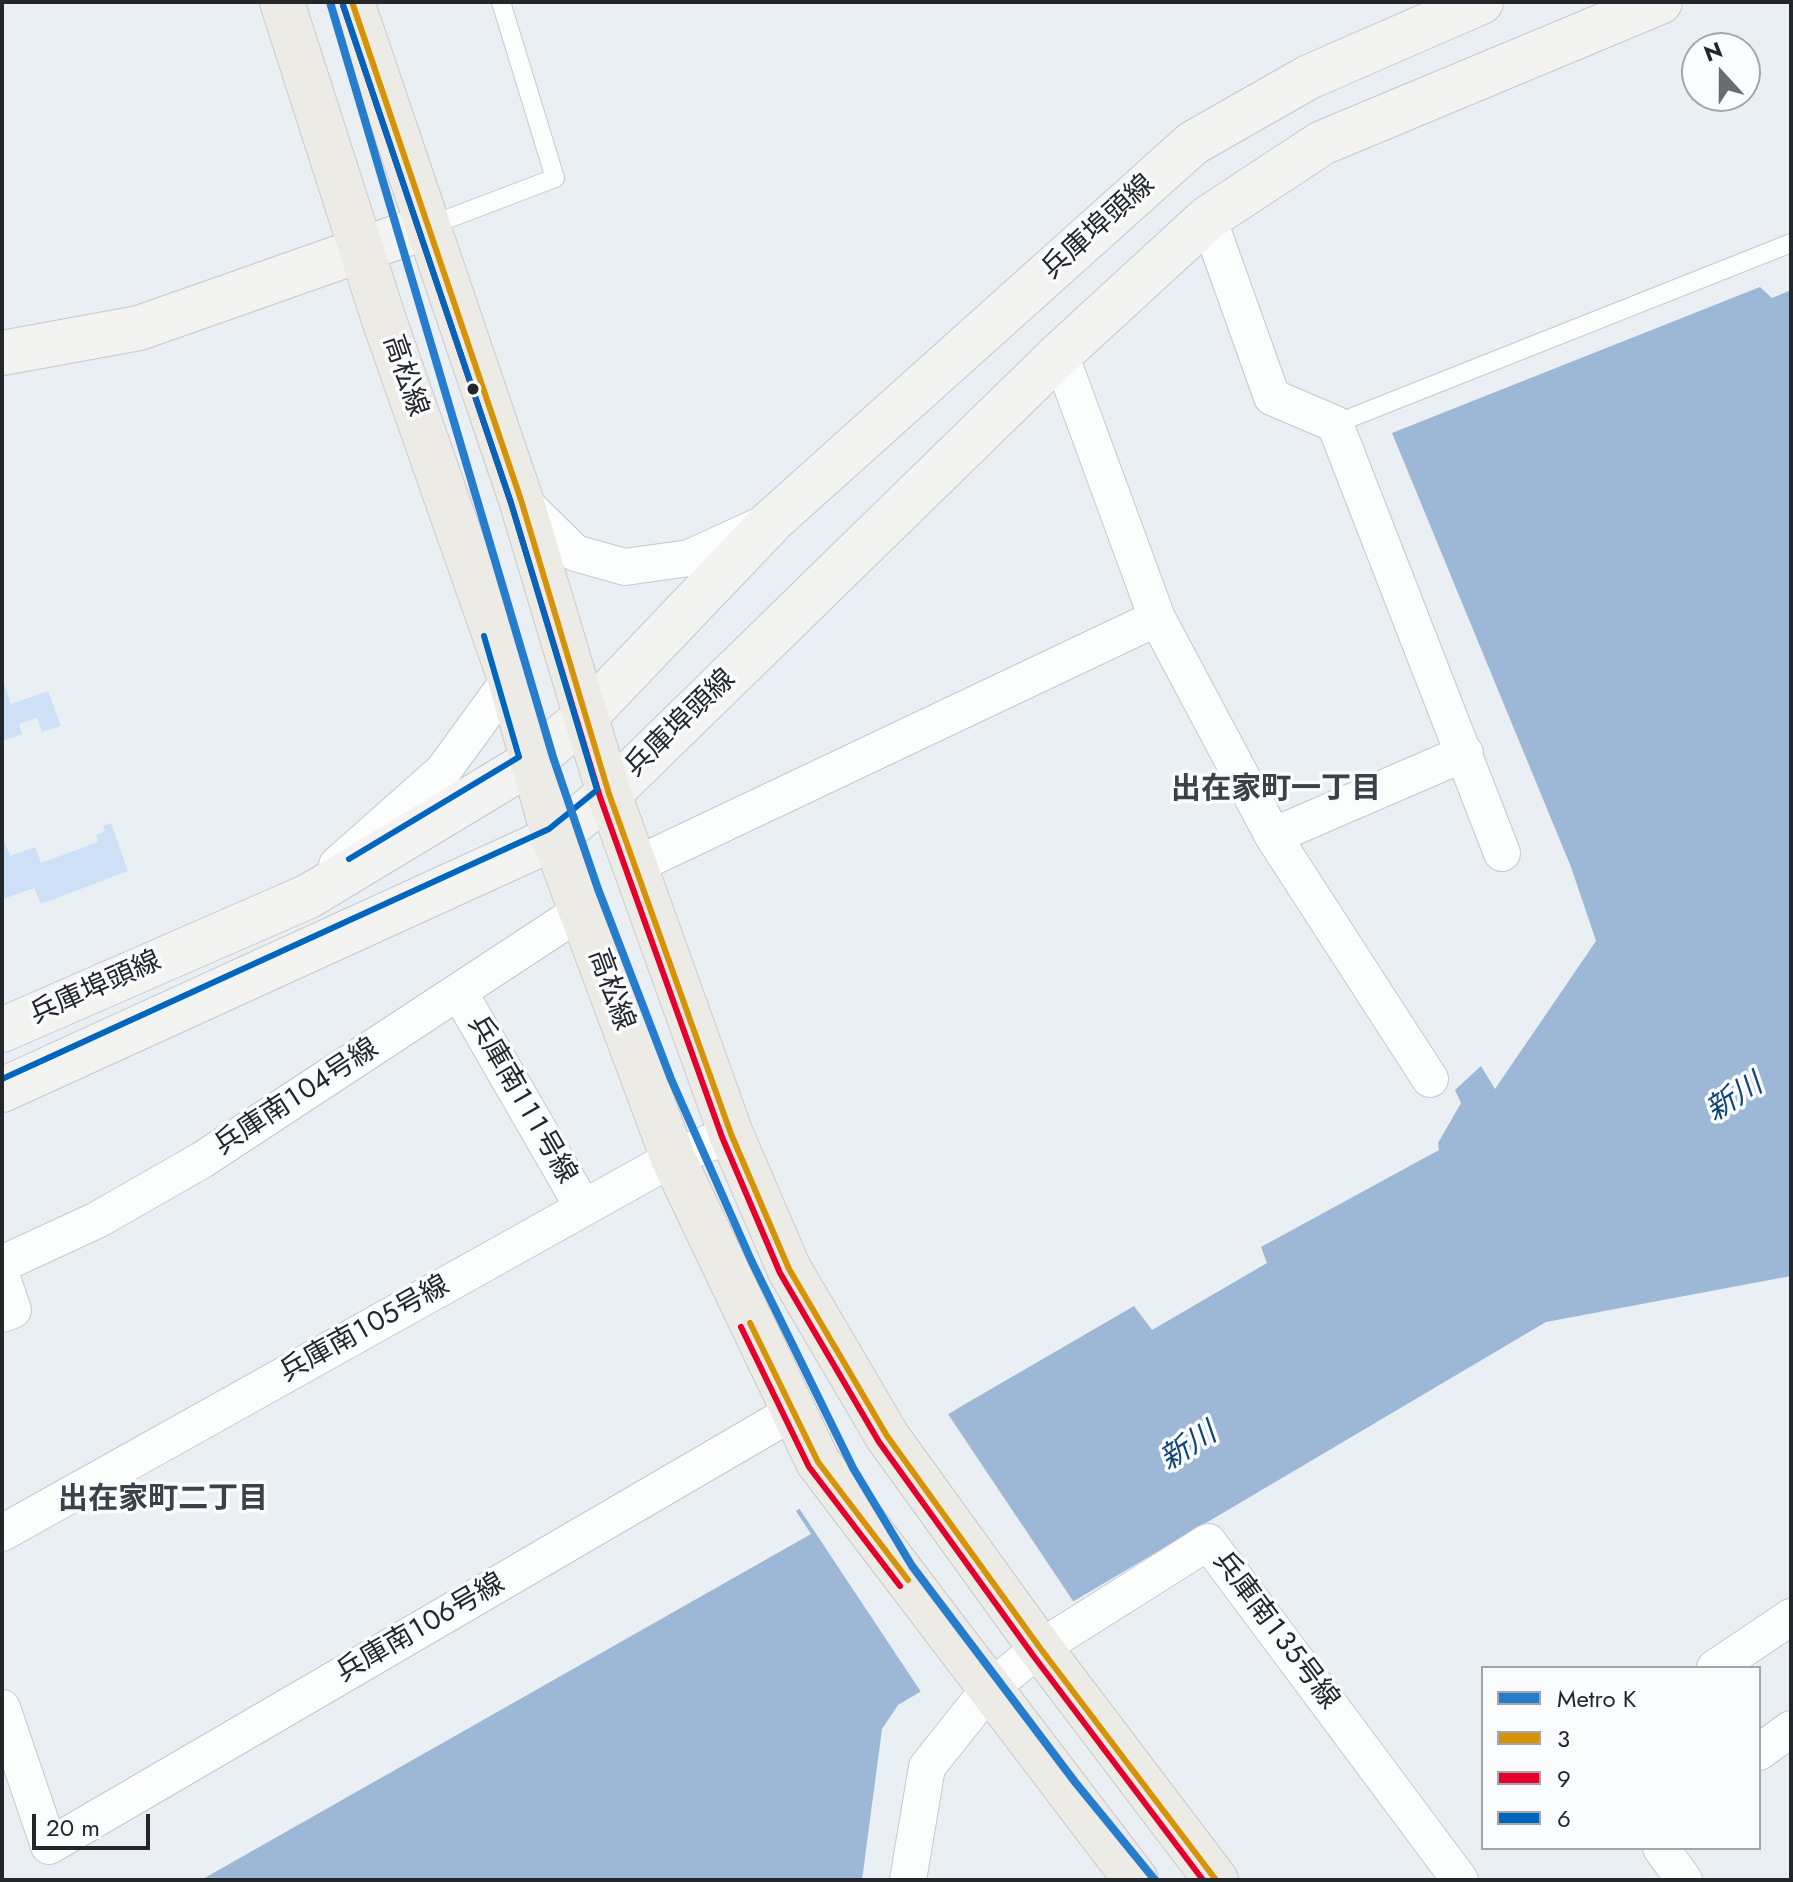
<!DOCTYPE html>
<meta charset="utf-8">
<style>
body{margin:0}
#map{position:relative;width:1793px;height:1882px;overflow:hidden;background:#eaeff4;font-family:Jost,sans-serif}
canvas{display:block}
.frame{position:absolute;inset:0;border:4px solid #23262a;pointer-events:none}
.legend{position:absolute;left:1481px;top:1666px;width:280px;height:184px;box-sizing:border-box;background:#f9fbfd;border:2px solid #a3a6a9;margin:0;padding:10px 14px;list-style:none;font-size:24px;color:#23262a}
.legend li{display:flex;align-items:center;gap:16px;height:40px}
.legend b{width:40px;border:2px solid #a3a6a9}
.north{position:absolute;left:1681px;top:32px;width:80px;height:80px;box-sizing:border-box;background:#f9fbfd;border:2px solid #a3a6a9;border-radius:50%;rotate:339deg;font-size:22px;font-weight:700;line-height:32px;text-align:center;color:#23262a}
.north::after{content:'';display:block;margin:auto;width:28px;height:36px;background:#696c71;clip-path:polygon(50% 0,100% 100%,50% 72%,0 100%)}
.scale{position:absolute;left:32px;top:1814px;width:118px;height:36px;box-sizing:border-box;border:4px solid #23262a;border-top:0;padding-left:10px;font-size:24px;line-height:28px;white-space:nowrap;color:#23262a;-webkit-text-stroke:6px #f9fbfd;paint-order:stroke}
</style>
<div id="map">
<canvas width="1793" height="1882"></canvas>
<div class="frame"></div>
<ul class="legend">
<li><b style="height:10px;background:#267dce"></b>Metro K</li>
<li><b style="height:10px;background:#d79306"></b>3</li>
<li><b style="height:10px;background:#e4002b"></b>9</li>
<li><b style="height:10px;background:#0065bd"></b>6</li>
</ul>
<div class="north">N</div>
<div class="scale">20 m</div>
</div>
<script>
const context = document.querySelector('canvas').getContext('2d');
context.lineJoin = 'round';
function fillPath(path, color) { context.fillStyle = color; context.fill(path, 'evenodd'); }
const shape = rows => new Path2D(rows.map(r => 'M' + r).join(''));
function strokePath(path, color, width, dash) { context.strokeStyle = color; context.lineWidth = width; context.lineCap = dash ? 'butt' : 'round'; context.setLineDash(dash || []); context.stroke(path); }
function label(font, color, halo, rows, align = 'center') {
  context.font = font + ' Jost,"Noto Sans JP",sans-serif'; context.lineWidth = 7; context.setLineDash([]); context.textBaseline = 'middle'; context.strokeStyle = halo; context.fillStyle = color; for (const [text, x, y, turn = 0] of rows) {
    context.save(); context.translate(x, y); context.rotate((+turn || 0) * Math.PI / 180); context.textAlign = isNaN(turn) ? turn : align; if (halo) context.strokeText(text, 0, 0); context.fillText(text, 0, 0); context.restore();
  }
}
fillPath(shape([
 [2,679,11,704,48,691,61,726,42,732,37,718,19,724,22,734,2,741],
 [111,823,128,871,41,904,34,888,3,899,2,835,10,856,35,847,41,863,98,842,96,835,105,831,103,826]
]), '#cee0f6');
fillPath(shape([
 [1760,287,1772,298,1791,290,1791,1276,1546,1322,898,1705,882,1729,862,1880,201,1880,811,1534,796,1511,960,1407,1134,1306,1152,1330,1267,1263,1261,1247,1439,1150,1438,1143,1461,1103,1455,1090,1481,1066,1495,1089,1596,941,1571,867,1392,433]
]), '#9db8d7');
fillPath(shape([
 [946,1411,1075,1604,923,1695,797,1505]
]), '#eaeff4');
const lane = shape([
 [429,226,555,178,501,2],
 [1335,424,1791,243]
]);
const street = shape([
 [1208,218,1272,397,1335,424,1502,853],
 [1060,354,1157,618,1273,836,1430,1079],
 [521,500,575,553,625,567,689,558,764,524],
 [1273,836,1465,753],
 [337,865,443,771,510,679],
 [636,865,1157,618],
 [459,992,583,1207],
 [2,1264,97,1220,202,1160,581,911],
 [2,1278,13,1310,2,1314],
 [2,1533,673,1158,731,1134],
 [1715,1668,1791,1617],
 [2,1708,49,1846,793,1412],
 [1759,1752,1791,1729],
 [1661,1848,1684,1880],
 [908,1880,927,1767,989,1689,1040,1648,1208,1542,1460,1880]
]);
const secondary = shape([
 [2,353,139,328,426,227],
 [2,1030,309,896,531,762,584,718,773,520,1193,143,1309,77,1481,2],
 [2,1090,554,838,609,794,1060,354,1208,218,1322,143,1660,2]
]);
const primary = shape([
 [282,2,384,320,510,679,554,838,673,1158,818,1462,1136,1880],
 [352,2,521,500,609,794,731,1134,789,1269,887,1436,1040,1648,1216,1880]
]);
strokePath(lane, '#c5c8cd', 20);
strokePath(street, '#c5c8cd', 38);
strokePath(secondary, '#c5c8cd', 46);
strokePath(primary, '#c8cacc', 46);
strokePath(lane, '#fcfdfd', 18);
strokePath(street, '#fcfdfd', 36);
strokePath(secondary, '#f3f4f2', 44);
strokePath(primary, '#ecebe6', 44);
strokePath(shape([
 [352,2,521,500,609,794,731,1134,789,1269,887,1436,1040,1648,1216,1880],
 [750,1323,818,1462,908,1580]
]), '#d79306', 6);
strokePath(shape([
 [343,5,511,503,600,797,722,1137,780,1273,879,1442,1032,1654,1203,1880],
 [741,1327,809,1467,900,1586]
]), '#e4002b', 6);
strokePath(shape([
 [349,859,519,757,484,636],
 [2,1079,549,829,597,790,511,503,343,5]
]), '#0065bd', 6);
strokePath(shape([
 [330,2,553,757,598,889,671,1079,751,1260,853,1468,912,1566,1075,1782,1155,1880]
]), '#267dce', 8);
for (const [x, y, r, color] of [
 [473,389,7,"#23262a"]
]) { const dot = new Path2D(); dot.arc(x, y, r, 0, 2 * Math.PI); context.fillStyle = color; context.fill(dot); strokePath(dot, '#f9fbfd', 3); }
label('28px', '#23262a', '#f9fbfd', [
 ["兵庫埠頭線",1099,228,-42],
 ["高松線",404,376,71],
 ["兵庫埠頭線",681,724,-44],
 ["兵庫埠頭線",96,989,-24],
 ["高松線",610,990,70],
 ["兵庫南１０４号線",297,1098,-33],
 ["兵庫南１１１号線",521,1100,60],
 ["兵庫南１０５号線",365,1330,-29],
 ["兵庫南１０６号線",421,1629,-30],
 ["兵庫南１３５号線",1275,1631,53]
]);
label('bold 30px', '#394149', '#f9fbfd', [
 ["出在家町一丁目",1276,791],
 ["出在家町二丁目",163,1501]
]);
label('italic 30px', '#104478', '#f9fbfd', [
 ["新川",1735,1099,-33],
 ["新川",1189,1448,-33]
]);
</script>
